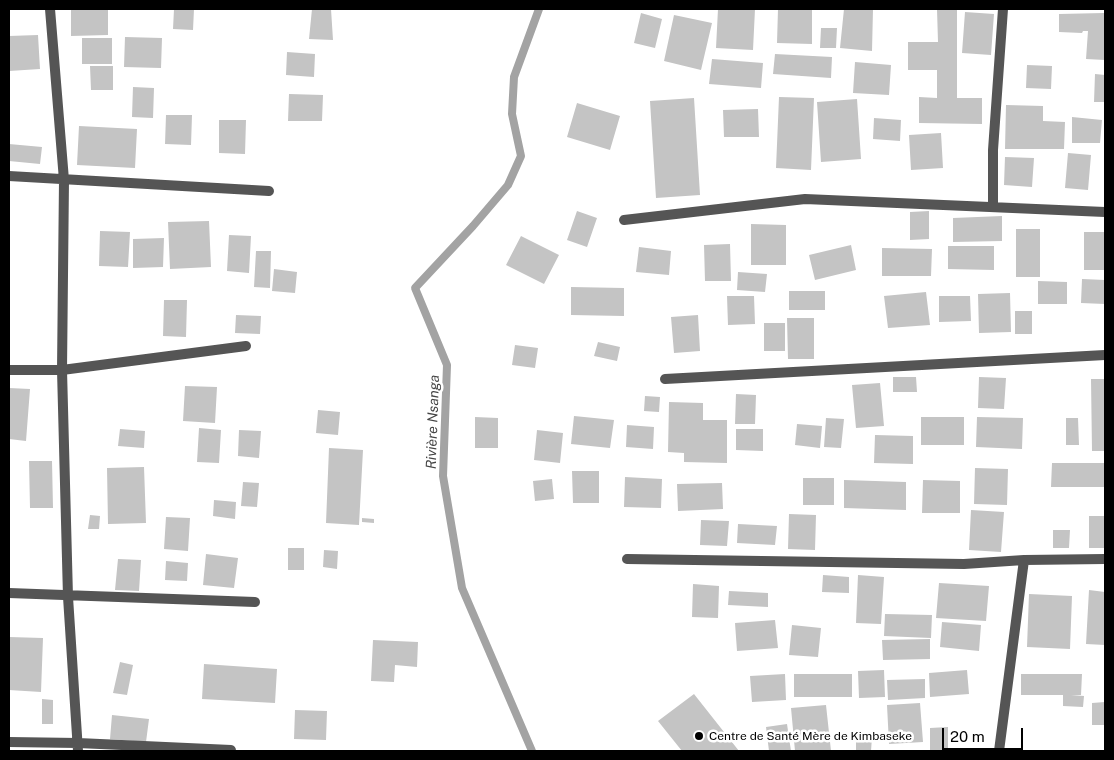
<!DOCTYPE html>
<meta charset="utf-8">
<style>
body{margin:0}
#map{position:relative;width:1114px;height:760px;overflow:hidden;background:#fff;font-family:"Public Sans",sans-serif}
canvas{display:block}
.frame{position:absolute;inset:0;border:10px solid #000;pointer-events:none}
.scale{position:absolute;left:942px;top:728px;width:81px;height:22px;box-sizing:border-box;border:2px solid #000;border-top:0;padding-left:6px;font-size:15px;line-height:18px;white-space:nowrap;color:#000;-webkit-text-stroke:4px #fff;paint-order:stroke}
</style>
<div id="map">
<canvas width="1114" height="760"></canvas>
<div class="frame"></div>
<div class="scale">20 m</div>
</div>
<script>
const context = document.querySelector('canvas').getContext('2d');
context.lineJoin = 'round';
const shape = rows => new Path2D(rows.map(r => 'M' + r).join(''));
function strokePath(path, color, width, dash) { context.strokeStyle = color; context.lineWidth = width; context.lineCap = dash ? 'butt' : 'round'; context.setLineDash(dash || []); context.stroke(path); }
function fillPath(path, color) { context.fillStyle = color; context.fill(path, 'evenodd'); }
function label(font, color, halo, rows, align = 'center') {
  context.font = font + ' "Public Sans",sans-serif'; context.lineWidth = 5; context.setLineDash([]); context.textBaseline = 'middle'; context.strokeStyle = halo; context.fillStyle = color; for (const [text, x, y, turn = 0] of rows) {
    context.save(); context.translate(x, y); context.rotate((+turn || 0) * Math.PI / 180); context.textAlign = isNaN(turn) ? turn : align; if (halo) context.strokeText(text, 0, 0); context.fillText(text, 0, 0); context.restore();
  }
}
strokePath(shape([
 [532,751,462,588,443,476,447,365,415,288,473,226,508,185,521,156,512,114,514,77,539,9]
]), '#a3a3a3', 8);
fillPath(shape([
 [71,9,108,9,108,35,71,36],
 [174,9,194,9,193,30,173,29],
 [312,9,331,9,333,40,309,39],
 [718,9,755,9,753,50,716,48],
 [778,9,812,9,812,44,777,43],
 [844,9,873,9,872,51,840,48],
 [937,9,957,9,957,98,982,98,982,124,919,123,919,97,937,98,937,70,908,70,908,42,938,42],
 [965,12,994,14,991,55,962,53],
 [641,13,662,19,655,48,634,43],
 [1104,13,1105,60,1086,59,1088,31,1083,31,1082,33,1059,32,1059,14],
 [674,15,712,23,701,70,664,61],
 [821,28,837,28,836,48,820,48],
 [38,35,40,69,9,71,9,36],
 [125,37,162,38,161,68,124,67],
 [82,38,112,38,112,64,82,64],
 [287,52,315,54,314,77,286,75],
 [775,54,832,57,831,78,773,74],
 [712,59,763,63,761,88,709,84],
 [855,62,891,65,889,95,853,93],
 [1027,65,1052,66,1051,89,1026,88],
 [90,66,113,66,113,90,91,90],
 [1095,74,1105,75,1105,102,1094,102],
 [133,87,154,88,153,118,132,117],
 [289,94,323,95,322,121,288,121],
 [779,97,814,98,811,170,776,168],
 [694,98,700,195,656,198,650,101],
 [857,99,861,159,821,162,817,102],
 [577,103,620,116,610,150,567,137],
 [1006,105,1043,106,1043,121,1065,122,1064,149,1005,149],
 [758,109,759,137,724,137,723,110],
 [166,115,192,115,191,145,165,144],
 [1072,117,1102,120,1100,143,1072,143],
 [874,118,901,120,900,141,873,139],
 [219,120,246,120,245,154,219,153],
 [79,126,137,129,135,168,77,165],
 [941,133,943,168,911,170,909,135],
 [9,144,42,147,40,164,9,161],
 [1068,153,1091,155,1088,190,1065,188],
 [1005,157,1034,158,1032,187,1004,185],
 [577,211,597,218,587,247,567,240],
 [929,211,929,239,910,240,910,212],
 [1002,216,1002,241,953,242,953,218],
 [209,221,211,267,170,269,168,222],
 [751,224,786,225,786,265,751,265],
 [1016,229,1040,229,1040,277,1016,277],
 [100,231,130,232,128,267,99,266],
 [1084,232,1105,232,1105,270,1084,270],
 [229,235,251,236,249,273,227,271],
 [521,236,559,255,544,284,506,265],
 [164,238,163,267,133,268,133,239],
 [730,244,731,281,705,281,704,245],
 [851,245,856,270,815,280,809,255],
 [948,246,994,246,994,270,948,269],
 [639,247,671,251,669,275,636,272],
 [882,248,932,249,931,276,882,276],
 [256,251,271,251,270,288,254,287],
 [274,269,297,272,295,293,272,291],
 [738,272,767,274,765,292,737,290],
 [1082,279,1105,280,1105,304,1081,303],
 [1038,281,1067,282,1067,304,1038,304],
 [571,287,624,288,624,316,571,315],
 [789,291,825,291,825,310,789,310],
 [926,292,930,325,888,328,884,296],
 [1010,293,1011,332,979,333,978,294],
 [727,296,754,296,755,324,728,325],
 [939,296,970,296,971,321,939,322],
 [164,300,187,300,186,337,163,336],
 [1015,311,1032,311,1032,334,1015,334],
 [236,315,261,316,260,334,235,333],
 [698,315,700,351,674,353,671,317],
 [787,318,814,318,814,359,788,359],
 [764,323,785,323,785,351,764,351],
 [598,342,620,347,617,361,594,356],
 [515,345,538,348,535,368,512,365],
 [893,377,916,377,917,392,893,392],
 [979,377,1006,378,1004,409,978,408],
 [1091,379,1105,379,1105,451,1092,451],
 [880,383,884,426,856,428,852,385],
 [185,386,217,387,215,423,183,421],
 [9,388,30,389,26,441,9,439],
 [736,394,756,395,755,424,735,424],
 [645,396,660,397,659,412,644,411],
 [669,402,703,403,703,420,727,420,727,463,684,462,684,453,668,452],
 [318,410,340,412,338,435,316,433],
 [574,416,614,420,610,448,571,444],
 [475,417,498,418,498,448,475,448],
 [921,417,964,417,964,445,921,445],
 [977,417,1023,418,1022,449,976,447],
 [826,418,844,419,841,448,824,447],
 [1066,418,1078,418,1079,445,1066,445],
 [797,424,822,426,820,448,795,445],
 [627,425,654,427,653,449,626,447],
 [199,428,221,430,219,463,197,462],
 [120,429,145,431,144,448,118,446],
 [736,429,763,429,763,451,736,450],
 [239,430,261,431,259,458,238,456],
 [537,430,563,433,560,463,534,460],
 [875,435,913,436,913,464,874,463],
 [329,448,363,450,359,525,326,523],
 [29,461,52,461,53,508,30,508],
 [1052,463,1105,463,1105,487,1051,487],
 [144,467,146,523,108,524,107,468],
 [975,468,1008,469,1007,505,974,504],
 [572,471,599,471,599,503,573,503],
 [625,477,662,479,661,508,624,507],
 [803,478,834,478,834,505,803,505],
 [552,479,554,499,535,501,533,481],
 [844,480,906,482,906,510,844,508],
 [923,480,960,481,960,513,922,513],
 [243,482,259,483,257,507,241,506],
 [722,483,723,509,678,511,677,484],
 [214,500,236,502,235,519,213,516],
 [971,510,1004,512,1001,552,969,550],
 [789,514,816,515,815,550,788,549],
 [90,515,100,516,99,529,88,529],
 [1089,516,1105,516,1105,548,1089,548],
 [166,517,190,518,188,551,164,549],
 [362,518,374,519,374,523,362,522],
 [701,520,729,521,727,546,700,545],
 [738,524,777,526,775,545,737,543],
 [1053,530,1070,530,1069,548,1053,548],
 [288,548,304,548,304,570,288,570],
 [324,550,338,551,337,569,323,567],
 [206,554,238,558,234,588,203,585],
 [118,559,141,560,139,591,115,590],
 [166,561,188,563,187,581,165,580],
 [823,575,849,577,849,593,822,592],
 [858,575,884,577,881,624,856,623],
 [939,583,989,586,986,621,936,618],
 [693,584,719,586,718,618,692,617],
 [1089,590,1105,592,1105,645,1086,644],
 [729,591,768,593,768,607,728,605],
 [1029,594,1072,596,1070,649,1027,647],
 [885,614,932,615,931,638,884,636],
 [775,620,778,648,737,651,735,623],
 [942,622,981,625,979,651,940,647],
 [792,625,821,628,818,657,789,655],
 [9,637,43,638,41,692,9,690],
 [930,639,930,659,883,660,882,640],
 [373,640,418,642,417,667,395,665,394,682,371,681],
 [120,662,133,665,127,695,113,693],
 [204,664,277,669,275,703,202,699],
 [884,670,885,697,859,698,858,671],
 [967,670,969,694,930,697,929,673],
 [785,674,786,700,752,702,750,676],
 [794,674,852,674,852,697,794,697],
 [1021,674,1082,674,1081,695,1071,695,1084,696,1083,707,1063,706,1063,695,1021,695],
 [925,679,925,698,888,700,887,680],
 [694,694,739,751,682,751,658,721],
 [42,699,53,700,53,724,42,724],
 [1105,702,1105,725,1092,725,1092,703],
 [920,703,923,742,889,744,887,705],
 [826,705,831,751,795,751,791,708],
 [295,710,327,711,326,740,294,739],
 [112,715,149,719,146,742,110,739],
 [787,724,791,751,769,751,766,727],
 [948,727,948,751,930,751,930,728],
 [856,736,872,737,871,751,856,751]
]), '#c4c4c4');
strokePath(shape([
 [50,9,64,180,62,370,68,597,78,751],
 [9,176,269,191],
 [993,206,993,150,1003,9],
 [624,220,805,199,1105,212],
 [9,370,62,370,246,346],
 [665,379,1105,355],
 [627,559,964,564,1024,560,1105,559],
 [9,593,255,602],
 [9,742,78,743,231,750],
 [999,751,1024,560]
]), '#555', 10);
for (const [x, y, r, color] of [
 [699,736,5,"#000"]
]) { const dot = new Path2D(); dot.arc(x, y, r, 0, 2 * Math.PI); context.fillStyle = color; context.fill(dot); strokePath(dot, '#fff', 2); }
label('12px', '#000', '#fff', [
 ["Centre de Santé Mère de Kimbaseke",709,736]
], 'left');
label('italic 14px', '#444', '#fff', [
 ["Rivière Nsanga",433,422,-88]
]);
</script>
